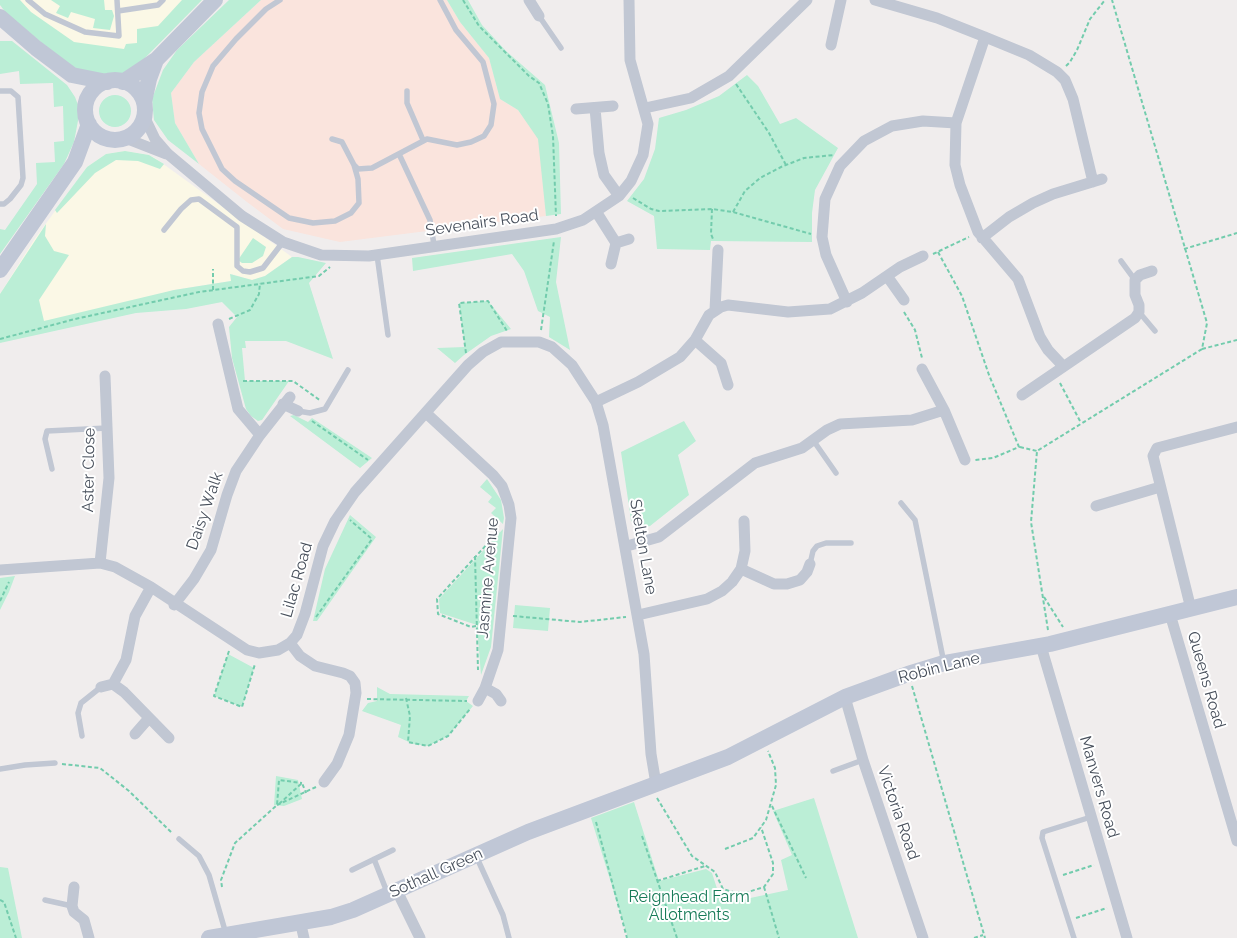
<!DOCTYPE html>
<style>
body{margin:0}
canvas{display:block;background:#f0eded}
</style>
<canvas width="1237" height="938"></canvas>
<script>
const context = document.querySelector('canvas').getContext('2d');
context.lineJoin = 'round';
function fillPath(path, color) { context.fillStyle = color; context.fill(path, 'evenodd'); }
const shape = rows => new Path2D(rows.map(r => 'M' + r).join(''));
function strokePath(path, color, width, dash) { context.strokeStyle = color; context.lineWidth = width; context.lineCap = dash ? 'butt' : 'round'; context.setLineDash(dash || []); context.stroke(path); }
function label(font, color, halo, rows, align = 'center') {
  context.font = font + ' Raleway,sans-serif'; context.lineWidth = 4; context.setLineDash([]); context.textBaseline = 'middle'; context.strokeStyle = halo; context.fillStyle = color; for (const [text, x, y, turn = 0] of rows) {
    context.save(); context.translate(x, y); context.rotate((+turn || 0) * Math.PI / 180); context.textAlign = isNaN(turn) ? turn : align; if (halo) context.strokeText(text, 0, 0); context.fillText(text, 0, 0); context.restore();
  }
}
fillPath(shape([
 [0,0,202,0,112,75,0,5],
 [125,151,149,155,155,158,292,257,265,276,252,280,231,274,231,281,174,290,0,343,0,294,34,240,87,167,106,154]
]), '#fbf8e6');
fillPath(shape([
 [261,0,447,0,460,22,489,58,500,99,518,110,539,139,546,216,340,242,283,229,247,202,199,164,175,123,171,93,194,62]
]), '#fae4dd');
fillPath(shape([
 [0,0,20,0,31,12,74,42,124,49,126,44,137,43,137,29,158,26,182,0,202,0,144,59,123,74,112,75,80,71,72,68,6,13,0,5],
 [51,0,104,0,105,10,112,10,114,16,110,30,93,28,95,19,71,12,68,18,56,13,60,6],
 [229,0,261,0,194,62,171,93,175,123,199,164,168,140,154,120,152,99,163,70,177,50],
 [447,0,468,0,482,25,506,51,545,85,559,143,561,214,546,216,538,139,518,110,500,99,489,58,460,22],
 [0,41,12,41,67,85,75,97,80,110,74,142,64,164,0,254,0,229,5,230,37,184,36,163,55,162,54,142,64,141,63,106,54,107,53,83,20,84,19,71,0,74],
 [747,75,758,86,780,124,796,118,838,148,815,190,812,213,812,242,711,241,710,250,657,249,654,216,627,201,644,179,655,149,659,118,686,110,719,96],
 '99 111a16 16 0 1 1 32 0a16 16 0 1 1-32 0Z',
 [125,151,149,155,164,164,160,169,138,161,116,160,95,173,57,213,55,210,87,167,106,154],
 [46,224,45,236,54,251,69,255,39,300,44,321,174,290,231,281,230,274,252,280,265,276,292,257,298,257,326,263,309,283,333,359,286,341,245,341,246,348,242,348,245,381,289,381,262,420,258,421,251,416,246,409,232,358,229,327,237,317,222,302,186,309,136,313,0,343,0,294],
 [561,237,556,282,570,350,549,337,550,317,538,311,524,271,512,254,413,271,412,258],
 [253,238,266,247,263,256,252,263,242,263,238,260],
 [488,301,511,329,491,336,464,355,455,363,437,348,465,347,459,303],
 [294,415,308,422,312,418,372,458,360,468,290,416],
 [684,421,696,441,678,455,689,495,650,526,640,529,634,527,631,520,621,452],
 [487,479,501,500,504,518,503,524,491,513,496,508,488,502,492,497,480,487],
 [350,515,376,537,317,621,313,621,325,569],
 [503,529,491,647,481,675,477,625,440,613,439,599],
 [15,576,9,592,0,610,0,578],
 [515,605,550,608,548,631,513,628],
 [228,654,254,668,242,707,214,696],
 [377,687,390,694,469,696,466,701,473,706,448,736,428,746,413,744,398,737,401,725,362,711,368,703,377,701],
 [276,776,298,780,302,799,284,806,274,805],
 [814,798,858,938,628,938,591,818,634,802,659,881,706,869,712,873,722,904,788,890,781,860,792,855,773,811],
 [0,867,8,868,22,938,0,938]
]), '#bbeed6');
strokePath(shape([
 [463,0,479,26,529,76,539,83,548,104,553,136,556,216],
 [1066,66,1070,62,1077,50,1090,19,1105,0],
 [736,84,769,133,786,165],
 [633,198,651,209,659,211,712,209,733,212,811,234],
 [712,209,711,234,713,239],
 [733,212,745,191,760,178,781,167,804,158,834,155],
 [1184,249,1237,233],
 [938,252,962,296,989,375,1019,447,993,458,975,460],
 [933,254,969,237],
 [213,290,213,269],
 [904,312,915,330,922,358],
 [229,319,250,310,259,294,260,283],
 [541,330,554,241],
 [0,339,75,319,199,292,319,276,330,267],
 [1202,349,1237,340],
 [466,353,459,303,488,301,507,331],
 [243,381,293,381,321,401],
 [1060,383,1081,423],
 [312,421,368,460],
 [1020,447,1037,451],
 [475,556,478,670],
 [1044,597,1063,627],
 [0,601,9,582],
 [513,616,580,622,626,617],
 [316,617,372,539,350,520],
 [476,626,471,627,438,614,437,599,499,531],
 [1048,630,1031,522,1037,451,1202,349,1207,323,1112,0],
 [229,651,214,696,242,707,255,664],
 [912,686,985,938],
 [406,698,410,716,408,742,428,746,448,736,470,709],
 [367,699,467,701],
 [62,764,100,768,129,791,172,833],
 [657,798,692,856,715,872,723,889,733,892,748,892,764,887,773,874,773,863,761,827],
 [279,804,302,783,306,793],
 [277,805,316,787],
 [772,806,806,878],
 [596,822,627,938],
 [642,836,677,938],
 [725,849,753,838,766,820,776,785,775,768,768,751],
 [1063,875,1094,865],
 [657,881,705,866],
 [222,887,221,880,235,843,277,805,279,780,302,783],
 [764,887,779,938],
 [0,900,4,902,16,938],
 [1076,918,1107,908],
 [974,938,983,935]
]), '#73ccad', 2, [4, 2.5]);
strokePath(shape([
 [28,0,45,14,85,32,119,36,117,0],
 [280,0,266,9,236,39,213,66,202,92,199,113,202,129,222,169,235,181,289,218,313,223,335,221,351,213,359,203,358,179,354,165,342,142,332,139],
 [118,11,158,5,163,0],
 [539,16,561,48],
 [0,91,11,91,18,97,23,178,21,185,10,199,4,204,0,204],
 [407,91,407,103,423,140],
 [399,154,430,220,434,245],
 [354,165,358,169,372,168,427,139,457,145,471,142,484,136,491,125,494,104,483,62,456,30,440,0],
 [164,230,181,209,191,200,199,199,237,227,237,266,243,271,250,272,263,268,283,242],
 [377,255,388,335],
 [1121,261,1135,280],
 [1139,312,1155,331],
 [298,411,310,413,325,409,348,370],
 [813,440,836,473],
 [52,469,45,439,47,431,107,428],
 [901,503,915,520,944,663],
 [810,564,813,551,817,546,826,543,851,543],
 [82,736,78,713,81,703,101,687],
 [0,769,25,765,55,763],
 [833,771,863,760],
 [179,839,199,856,209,875,226,934],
 [477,858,503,915,509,938],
 [374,859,387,892],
 [352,870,393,850],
 [45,900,72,906],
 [1074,938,1042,838,1043,832,1091,817]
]), '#c1c7d3', 5.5);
strokePath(shape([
 [529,0,539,16],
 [875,0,937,18,985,37,1029,55,1057,72,1065,80,1073,99,1093,182],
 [985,37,956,123,955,165,960,185,978,232,1018,279,1040,337,1048,350,1063,366],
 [831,45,841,0],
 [595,108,599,153,604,175,619,196],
 [645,108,691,98,729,76,807,0],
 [576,109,613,106],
 [144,116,155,139,168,154,242,216,283,242,321,255,369,256,556,229,583,220,619,196,631,181,643,155,648,124,630,60,629,0],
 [125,138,166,154],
 [597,213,616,243,611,264],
 [982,238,1009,217,1033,203,1053,194,1102,179],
 [616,243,629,239],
 [887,276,904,300],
 [847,302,826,255,822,237,825,199,840,166,864,141,892,126,923,121,956,123],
 [715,310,718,250],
 [218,324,238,409,260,435],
 [695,340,721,363,728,385],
 [922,369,944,410,965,460],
 [1022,395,1135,318,1139,312,1139,305,1135,295,1135,280,1140,275,1152,271],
 [596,402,638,382,680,357,695,340,709,315,721,307,728,305,788,312,830,309,862,293,900,267,923,256],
 [283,404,298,411],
 [426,413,493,475,502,486,509,505,511,518,498,650,485,688],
 [1096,506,1160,487],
 [627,546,659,537,755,463,802,448,827,430,840,424,912,420,944,410],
 [100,563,109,478,105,376],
 [741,569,774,584,787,584,800,580,807,572,810,564],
 [0,570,100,563,115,567,151,587,247,650,259,653,278,650,290,643,297,635,305,614,323,546,335,521,355,492,468,365,483,352,501,342,539,342,552,347,572,365,596,402,603,425,644,654,651,754,656,784],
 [174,605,194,579,211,550,227,495,236,471,260,435,290,397],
 [1191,609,1153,456,1157,448,1237,427],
 [1170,614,1237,841],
 [638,615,707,599,722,591,732,582,741,569,745,551,744,521],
 [290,643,300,656,315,666,343,673,350,676,355,683,356,693,349,735,337,764,324,782],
 [1041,646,1127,938],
 [113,684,126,660,135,616,151,587],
 [101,687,113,684,124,692,169,738],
 [845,697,863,760,923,938],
 [478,701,485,688,496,694,501,701],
 [135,734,149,718],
 [74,887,72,906,74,912,84,920,89,938],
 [397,891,420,938],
 [300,921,304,938]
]), '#c1c7d3', 11);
strokePath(shape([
 [0,17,36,48,72,75,107,82],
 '85 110a30 30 0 1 1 60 0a30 30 0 1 1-60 0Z',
 [123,82,156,60,215,0],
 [144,102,149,79,156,60],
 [0,270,75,162,89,124],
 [209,938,331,917,353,910,528,832,728,757,845,697,908,674,944,663,1050,644,1237,597]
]), '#c0c7d6', 16);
label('16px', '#464e5a', '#fff', [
 ["Sevenairs Road",482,223,-8],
 ["Aster Close",89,470,-89],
 ["Daisy Walk",205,511,-71],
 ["Skelton Lane",643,547,80],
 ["Jasmine Avenue",488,578,-85],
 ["Lilac Road",297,580,-74],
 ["Robin Lane",939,668,-14],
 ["Queens Road",1206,680,74],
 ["Manvers Road",1099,787,74],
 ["Victoria Road",898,813,71],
 ["Sothall Green",436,873,-24]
]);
label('16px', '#177b58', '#fff', [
 ["Reignhead Farm",689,897],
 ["Allotments",689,915]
]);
</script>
